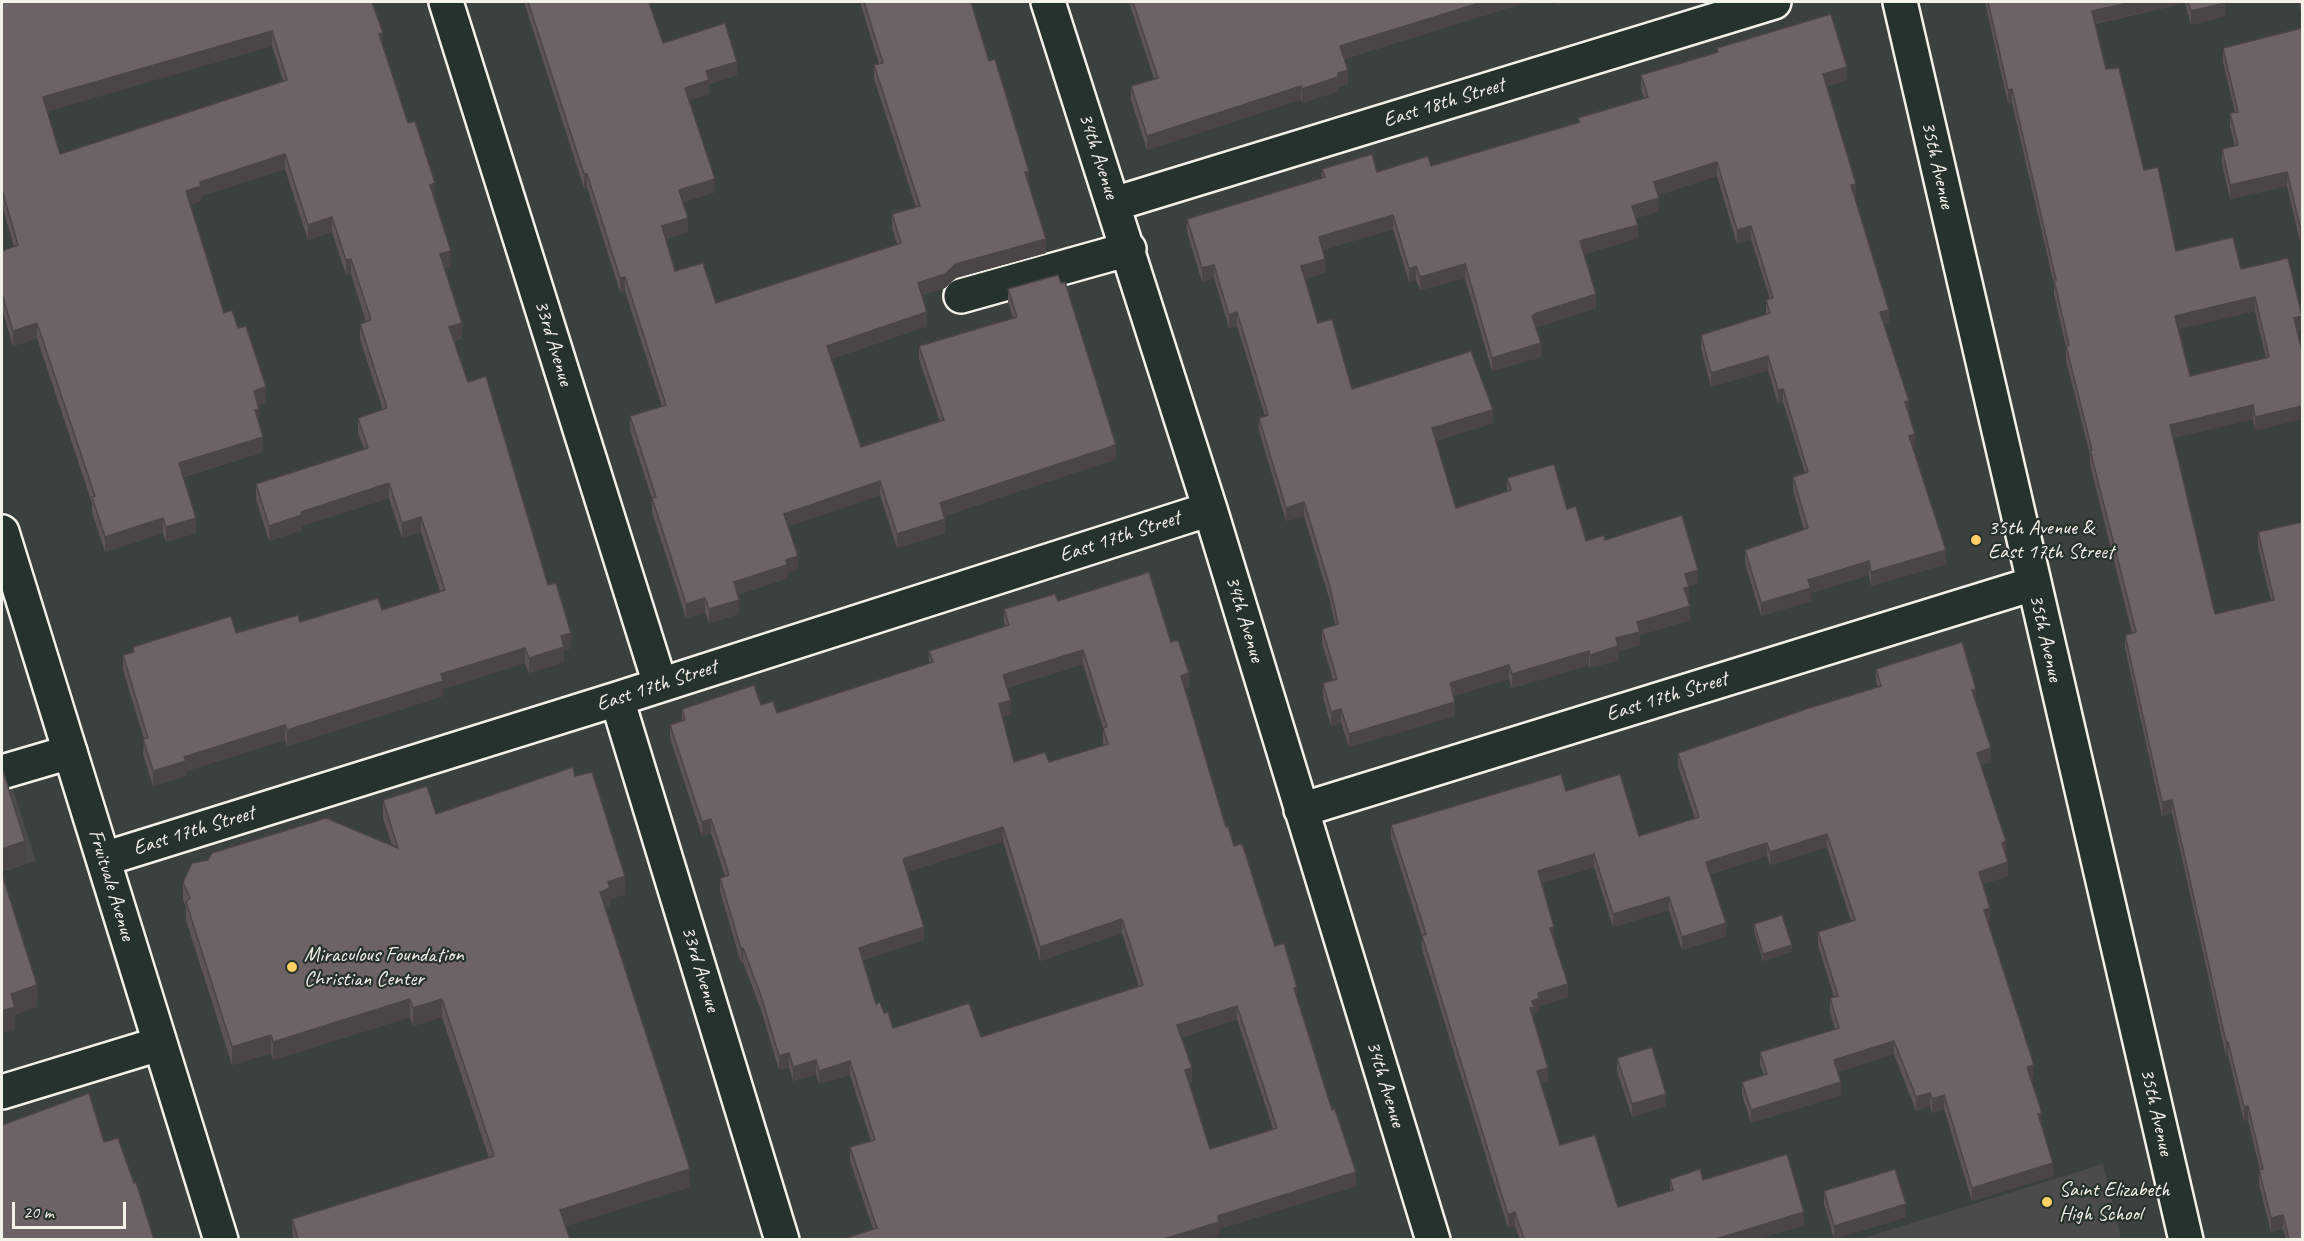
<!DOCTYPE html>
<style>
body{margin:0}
#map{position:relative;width:2304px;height:1241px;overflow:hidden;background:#3b413e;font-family:Caveat,sans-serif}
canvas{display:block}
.frame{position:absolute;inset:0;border:3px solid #f4f1e8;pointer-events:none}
.scale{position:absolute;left:12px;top:1202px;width:114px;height:27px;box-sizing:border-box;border:3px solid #f4f1e8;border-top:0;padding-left:8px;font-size:18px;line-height:21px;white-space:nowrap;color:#f4f1e8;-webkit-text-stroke:4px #26332d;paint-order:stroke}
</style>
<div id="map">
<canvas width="2304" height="1241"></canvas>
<div class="frame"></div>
<div class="scale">20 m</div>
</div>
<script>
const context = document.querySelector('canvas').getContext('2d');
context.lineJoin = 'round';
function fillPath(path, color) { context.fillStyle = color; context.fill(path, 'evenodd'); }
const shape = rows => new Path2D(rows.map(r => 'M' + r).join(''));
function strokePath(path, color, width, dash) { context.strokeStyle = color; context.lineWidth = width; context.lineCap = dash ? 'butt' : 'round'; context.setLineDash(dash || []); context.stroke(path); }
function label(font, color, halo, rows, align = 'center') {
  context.font = font + ' Caveat,sans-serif'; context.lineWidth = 4.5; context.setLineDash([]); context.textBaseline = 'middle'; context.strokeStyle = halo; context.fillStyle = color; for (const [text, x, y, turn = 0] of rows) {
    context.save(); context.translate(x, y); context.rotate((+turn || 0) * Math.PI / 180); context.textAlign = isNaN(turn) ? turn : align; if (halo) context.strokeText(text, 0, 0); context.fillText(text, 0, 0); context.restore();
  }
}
fillPath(shape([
 [2,755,36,861,2,872],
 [2103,1164,2121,1239,1860,1239]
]), '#4a4b4a');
const minor = shape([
 [446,2,660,684],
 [1048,2,1210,509,1433,1240],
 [1114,204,1774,2],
 [961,296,1129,249],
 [617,699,782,1240],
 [2,772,70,752],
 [1301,810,2033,584],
 [104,859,617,699,1210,509],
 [2,1092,159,1044]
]);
const major = shape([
 [1900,2,2186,1240],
 [2,532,221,1240]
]);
strokePath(minor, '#f4f1e8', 38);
strokePath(major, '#f4f1e8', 38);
strokePath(minor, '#26332d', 33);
strokePath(major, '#26332d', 33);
fillPath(shape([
 [2,2,372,2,383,45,408,123,434,198,451,266,445,268,462,338,454,341,468,382,548,585,571,648,564,650,564,662,529,673,525,663,443,689,443,696,287,746,285,740,186,771,186,776,153,786,143,754,144,739,123,670,123,655,133,652,133,647,236,633,300,622,382,610,440,591,421,532,402,538,389,498,302,526,302,530,269,541,256,499,256,484,364,449,358,433,358,418,383,410,360,339,360,324,366,322,351,274,346,275,332,232,308,240,285,169,201,196,201,201,190,205,224,313,238,328,266,402,258,405,259,423,263,452,184,477,196,533,166,542,163,533,105,552,92,512,92,503,37,338,13,346,2,309,2,251,14,247,2,205],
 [272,46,283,81,60,154,47,111],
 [524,2,649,2,663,43,737,75,709,84,709,94,689,100,715,192,683,202,688,232,666,239,675,271,716,303,897,244,892,227,892,214,916,207,874,79,874,65,879,64,860,2,971,2,1029,185,1046,253,956,278,945,288,922,295,927,326,831,359,861,447,940,422,919,359,919,346,1013,318,1008,302,1008,289,1116,459,944,516,945,533,897,548,880,495,788,526,798,569,787,573,787,578,737,595,739,614,709,623,705,612,686,618,652,512,652,499,630,430,630,416,662,406,625,291,620,292,587,187,584,188],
 [1129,2,1527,2,1344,59,1348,84,1338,87,1338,91,1302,103,1301,99,1147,150,1131,100,1131,86,1154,79],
 [1985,2,2225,2,2225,16,2191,25,2185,3,2095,24,2106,69,2144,170,2176,251,2241,269,2302,330,2298,331,2255,431,2253,419,2173,438,2215,614,2271,601,2258,546,2258,532,2302,522,2302,1239,2286,1239,2283,1229,2271,1232,2259,1184,2259,1170,2260,1170,2248,1120,2244,1121,2228,1055,2226,1056,2172,813,2162,816,2125,648,2125,635,2132,633,2090,464,2090,455,2066,360,2066,347,2054,294,2054,284,2012,103,2008,103],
 [2255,311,2266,358,2190,376,2178,329],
 [2299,2,2302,2,2302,16],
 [2302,28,2302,240,2300,241,2287,186,2230,199,2222,163,2222,149,2235,146,2230,127,2230,113,2235,112,2223,62,2223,48],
 [1717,48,1847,80,1827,86,1855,198,1889,323,1884,324,1909,414,1915,448,1913,448,1946,564,1871,586,1869,575,1811,593,1811,601,1761,616,1745,563,1745,550,1804,530,1793,490,1793,477,1805,473,1783,402,1778,404,1768,370,1711,387,1701,348,1701,335,1766,314,1766,300,1770,299,1751,239,1737,244,1717,176,1658,195,1659,211,1636,218,1638,238,1584,254,1596,308,1537,327,1536,327,1541,357,1492,371,1465,278,1420,290,1416,280,1409,282,1393,229,1322,250,1325,272,1305,279,1318,323,1352,389,1493,423,1436,441,1456,508,1507,491,1507,478,1567,509,1586,541,1605,540,1698,583,1689,586,1689,600,1688,601,1690,620,1640,635,1640,645,1618,651,1618,660,1590,668,1589,665,1512,688,1509,679,1453,696,1455,716,1349,747,1341,722,1331,726,1323,697,1323,683,1333,680,1322,643,1322,629,1335,625,1330,601,1304,516,1286,521,1259,431,1259,418,1265,416,1237,326,1229,328,1214,278,1202,282,1187,232,1187,219,1322,178,1322,169,1377,172,1431,166,1578,122,1578,118,1644,98,1641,89,1641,75,1717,53],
 [1058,601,1171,642,1189,687,1185,689,1226,827,1297,999,1356,1186,1219,1229,1219,1236,873,1229,850,1161,850,1147,871,1141,850,1075,819,1084,816,1074,793,1081,789,1067,779,1070,761,1010,743,962,741,963,720,891,720,878,725,876,711,833,702,836,670,738,670,725,682,721,682,709,761,705,777,713,929,664,929,651,1005,626,1004,623,1004,609],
 [1083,664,1103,728,1103,742,1104,746,1049,762,1014,762,1002,717,1011,714,1007,688],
 [1003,841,1040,961,1122,933,1139,987,981,1037,893,1028,884,1013,876,1004,862,960,924,940,907,872],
 [1237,1019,1273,1129,1210,1149,1189,1083,1192,1082,1182,1037],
 [1876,669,1976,702,1991,762,1981,765,2006,854,2008,876,1983,884,1990,921,1988,922,2034,1078,2031,1079,2053,1176,1972,1201,1944,1109,1932,1113,1930,1106,1916,1111,1894,1054,1837,1072,1841,1095,1751,1123,1742,1095,1742,1082,1764,1075,1760,1065,1760,1052,1835,1029,1830,1012,1830,998,1834,997,1818,945,1818,932,1851,921,1827,847,1770,865,1767,856,1710,874,1726,936,1682,950,1669,910,1613,927,1594,867,1542,883,1568,997,1539,1006,1539,1012,1534,1013,1533,1020,1548,1081,1541,1083,1560,1145,1618,1207,1670,1191,1670,1179,1703,1180,1804,1225,1758,1239,1520,1239,1515,1226,1508,1228,1422,949,1422,936,1391,838,1391,825,1566,791,1639,836,1695,819,1678,766,1678,753,1878,687,1876,682],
 [575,776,625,894,610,899,610,906,605,908,690,1187,565,1226,570,1239,293,1239,292,1219,489,1158,442,1017,413,1026,410,1017,273,1060,271,1053,232,1065,186,920,186,907,183,900,183,882,392,845,383,818,383,800,436,814],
 [1754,924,1792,951,1763,961,1754,931],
 [1617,1058,1666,1106,1632,1117,1617,1071],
 [1824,1191,1906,1217,1834,1239,1824,1204]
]), '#5e5457');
fillPath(shape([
 [1483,2,1527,2,1340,60,1340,46],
 [1556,2,1568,2,1556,5],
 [2132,2,2185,2,2185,3,2092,24,2092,11],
 [2225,3,2225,16,2191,25,2191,11],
 [272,31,272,46,43,113,43,97],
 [383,33,383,48,379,34],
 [737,62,737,75,709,84,709,94,685,102,685,88,706,71],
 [1847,67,1847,80,1823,87,1823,74],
 [1348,70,1348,84,1338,87,1338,91,1302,103,1302,89,1338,73],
 [1301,86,1301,99,1147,150,1147,136],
 [2012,89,2012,103,2008,103,2008,90],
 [285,154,285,169,201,196,201,201,186,206,186,191,200,182],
 [1717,162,1717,176,1654,196,1654,182],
 [1029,171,1029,185,1025,172],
 [2287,172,2287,186,2230,199,2230,185],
 [584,174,587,174,587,187,584,188],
 [715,179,715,192,679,204,679,190],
 [435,183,435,198,430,185],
 [1856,184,1856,198,1851,199,1851,185],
 [1659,198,1659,211,1632,219,1632,206],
 [1393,215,1393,229,1319,251,1319,237],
 [332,217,332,232,308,240,308,225],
 [688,218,688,232,662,240,662,226],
 [1638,225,1638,238,1580,255,1580,241],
 [1751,226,1751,239,1737,244,1737,230],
 [2302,226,2302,240,2300,241,2300,227],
 [1046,239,1046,253,956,278,945,288,918,296,918,283,956,264],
 [451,251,451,266,440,269,440,254],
 [351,259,351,274,346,275,346,260],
 [1325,259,1325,272,1301,280,1301,266],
 [1465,264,1465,278,1420,290,1420,277],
 [1214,265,1214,278,1202,282,1202,268],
 [1416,266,1416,280,1409,282,1409,269],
 [625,277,625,291,620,292,620,278],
 [1596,294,1596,308,1537,327,1532,330,1532,316,1537,313],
 [2255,297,2255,311,2175,330,2175,316],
 [1889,310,1889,323,1880,326,1880,312],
 [927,312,927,326,827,360,827,346],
 [1237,312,1237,326,1229,328,1229,315],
 [2302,316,2302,330,2294,331,2294,318],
 [37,323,37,338,13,346,13,331],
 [462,323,462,338,449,342,449,327],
 [1541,343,1541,357,1492,371,1492,358],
 [1768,356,1768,370,1711,387,1711,373],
 [266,387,266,402,254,406,254,391],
 [1783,389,1783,402,1778,404,1778,390],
 [1909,401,1909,414,1905,402],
 [2253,405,2253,419,2170,439,2170,425],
 [2302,406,2302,419,2255,431,2255,417],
 [259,409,259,424,255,410],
 [1493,410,1493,423,1432,442,1432,428],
 [1915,434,1915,448,1909,450,1909,436],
 [263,437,263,452,179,478,179,463],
 [1116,445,1116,459,940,517,940,503],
 [880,481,880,495,784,528,784,514],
 [389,483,389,498,302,526,302,530,269,541,269,526,301,512],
 [1304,502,1304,516,1286,521,1286,508],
 [421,517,421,532,402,538,402,523],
 [163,518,163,533,105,552,105,537],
 [196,518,196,533,166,542,166,527],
 [945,519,945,533,897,548,897,534],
 [1946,550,1946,564,1871,586,1871,572],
 [798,556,798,569,787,573,787,578,734,596,734,582,786,560],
 [1869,561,1869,575,1811,593,1811,601,1761,616,1761,603,1808,580],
 [1698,570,1698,583,1685,587,1685,574],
 [1689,587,1689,600,1684,602,1684,588],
 [705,598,705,612,686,618,686,604],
 [739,600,739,614,709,623,709,609],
 [1690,606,1690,620,1640,635,1640,645,1618,651,1618,660,1590,668,1590,655,1616,638,1637,622],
 [571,633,571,648,564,650,564,662,529,673,529,658,561,636],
 [525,648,525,663,443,689,443,696,287,746,287,730,441,674],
 [1083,650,1083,664,1003,689,1003,675],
 [1589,651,1589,665,1512,688,1512,674],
 [1509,665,1509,679,1450,697,1450,683],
 [1189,673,1189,687,1181,690,1181,676],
 [1976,689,1976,702,1972,690],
 [1011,700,1011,714,999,718,999,704],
 [1455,702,1455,716,1349,747,1349,734],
 [1341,709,1341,722,1331,726,1331,712],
 [285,725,285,740,186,771,186,776,153,786,153,771,184,757],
 [1991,748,1991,762,1977,766,1977,753],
 [2172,800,2172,813,2162,816,2162,802],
 [711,819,711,833,702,836,702,822],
 [1003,827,1003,841,903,873,903,859],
 [1827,834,1827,847,1770,865,1770,852],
 [25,841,25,863,2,870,2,849],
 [2006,841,2006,854,2002,856,2002,843],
 [1767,843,1767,856,1706,875,1706,862],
 [1594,854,1594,867,1538,884,1538,871],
 [2008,862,2008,876,1979,885,1979,872],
 [625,876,625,894,610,899,610,906,600,910,600,892,608,882],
 [1669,897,1669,910,1613,927,1613,914],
 [1990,908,1990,921,1984,923,1984,910],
 [1122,919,1122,933,1040,961,1040,947],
 [1726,923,1726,936,1682,950,1682,937],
 [924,927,924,940,859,962,859,948],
 [1554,927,1554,940,1550,928],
 [1792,945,1792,951,1763,961,1763,954],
 [743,948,743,962,741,963,741,949],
 [1568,984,1568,997,1539,1006,1539,1012,1534,1013,1534,1020,1530,1022,1530,1008,1532,1001,1538,993],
 [37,985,37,1007,15,1015,15,1029,2,1033,2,1011,11,994],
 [1297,987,1297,1000,1294,988],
 [410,999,410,1017,273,1060,273,1042],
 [442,999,442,1017,413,1026,413,1008],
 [1237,1006,1237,1019,1177,1038,1177,1025],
 [271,1035,271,1053,232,1065,232,1047],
 [1894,1041,1894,1054,1834,1073,1834,1060],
 [2226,1042,2228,1042,2228,1055,2226,1056],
 [789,1053,789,1067,779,1070,779,1056],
 [816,1060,816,1074,793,1081,793,1067],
 [850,1061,850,1075,819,1084,819,1071],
 [2034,1065,2034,1078,2027,1081,2027,1067],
 [1192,1068,1192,1082,1185,1084,1185,1070],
 [1548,1068,1548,1081,1537,1084,1537,1071],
 [1841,1082,1841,1095,1751,1123,1751,1110],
 [1930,1093,1930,1106,1916,1111,1916,1097],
 [1666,1094,1666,1106,1632,1117,1632,1104],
 [1944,1095,1944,1109,1932,1113,1932,1099],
 [2248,1106,2248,1120,2244,1121,2244,1107],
 [2042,1113,2042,1126,2038,1114],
 [2053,1163,2053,1176,1972,1201,1972,1188],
 [690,1169,690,1187,560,1228,560,1210],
 [1356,1172,1356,1186,1219,1229,1219,1236,1207,1239,1164,1239,1218,1216],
 [1906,1204,1906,1217,1834,1239,1834,1226],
 [1515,1212,1515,1226,1508,1228,1508,1215],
 [1804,1212,1804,1225,1758,1239,1716,1239],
 [2283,1215,2283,1229,2271,1232,2271,1218]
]), '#4c4547');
const building = shape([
 [2,2,372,2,383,33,379,34,408,123,415,121,435,183,430,185,451,251,440,254,462,323,449,327,468,382,486,376,548,585,556,583,571,633,561,636,564,647,529,658,525,648,441,674,443,681,287,730,285,725,184,757,186,761,153,771,143,739,148,738,123,655,134,652,133,647,231,616,236,633,298,615,300,622,378,598,382,610,445,590,421,517,402,523,389,483,301,512,302,515,269,526,256,484,368,448,358,418,387,408,360,324,371,320,351,259,346,260,332,217,308,225,285,154,200,182,201,186,186,191,224,313,232,310,238,328,246,326,266,387,254,391,259,409,255,410,263,437,179,463,196,518,166,527,163,518,105,537,92,497,95,496,37,323,13,331,2,294,2,251,18,245,2,190,2,2],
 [272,31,287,80,60,154,43,97,272,31],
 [528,2,649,2,663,43,725,23,737,62,706,71,709,80,685,88,715,179,679,190,688,218,662,226,675,271,703,263,716,303,901,243,892,214,920,206,874,65,883,63,864,2,971,2,989,61,995,59,1029,171,1025,172,1046,239,956,264,945,274,918,283,927,312,827,346,861,447,944,420,919,346,1017,317,1008,289,1058,275,1061,283,1065,282,1116,445,940,503,945,519,897,534,880,481,784,514,798,556,786,560,787,565,734,582,739,600,709,609,705,598,686,604,652,498,656,497,630,416,666,405,625,277,620,278,587,174,584,174,528,2],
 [1133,2,1483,2,1340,46,1348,70,1338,73,1338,77,1302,89,1301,86,1147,136,1131,86,1158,78,1133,2],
 [1988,2,2132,2,2092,11,2106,69,2119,68,2144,170,2158,167,2176,251,2233,237,2241,269,2288,258,2302,316,2294,318,2302,351,2302,406,2255,417,2253,405,2170,425,2215,614,2274,600,2258,532,2302,522,2302,1239,2289,1239,2283,1215,2271,1218,2259,1170,2263,1169,2248,1106,2244,1107,2228,1042,2226,1042,2172,800,2162,802,2125,635,2136,632,2090,450,2092,450,2066,346,2069,345,2054,280,2056,280,2012,89,2008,90,1988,2],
 [2255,297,2269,357,2190,376,2175,316,2255,297],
 [2188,2,2225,2,2225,3,2191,11,2188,2],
 [1831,14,1847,67,1823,74,1856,184,1851,185,1889,310,1880,312,1909,401,1905,402,1915,434,1909,436,1946,550,1871,572,1869,561,1808,580,1811,588,1761,603,1745,550,1808,528,1793,477,1808,472,1783,389,1778,390,1768,356,1711,373,1701,335,1770,313,1766,300,1773,298,1751,226,1737,230,1717,162,1654,182,1659,198,1632,206,1638,225,1580,241,1596,294,1537,313,1532,316,1541,343,1492,358,1465,264,1420,277,1416,266,1409,269,1393,215,1319,237,1325,259,1301,266,1318,323,1332,319,1352,389,1471,351,1493,410,1432,428,1456,508,1511,490,1507,478,1554,464,1567,509,1576,506,1586,541,1604,535,1605,540,1682,515,1698,570,1685,574,1689,587,1684,588,1690,606,1637,622,1640,632,1616,638,1618,646,1590,655,1589,651,1512,674,1509,665,1450,683,1455,702,1349,734,1341,709,1331,712,1323,683,1337,679,1322,629,1338,624,1330,587,1304,502,1286,508,1259,418,1268,415,1237,312,1229,315,1214,265,1202,268,1187,219,1325,177,1322,169,1372,154,1377,172,1428,156,1431,166,1580,122,1578,118,1648,97,1641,75,1718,52,1717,48,1831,14],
 [2302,28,2302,226,2300,227,2287,172,2230,185,2222,149,2238,145,2230,113,2238,112,2223,48,2302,28],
 [1149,572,1171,642,1178,640,1189,673,1181,676,1226,827,1228,826,1234,846,1242,843,1275,946,1284,943,1297,987,1294,988,1332,1110,1335,1109,1356,1172,1218,1216,1219,1222,1164,1239,843,1239,877,1228,850,1147,875,1140,850,1061,819,1071,816,1060,793,1067,789,1053,779,1056,761,996,743,948,741,949,720,878,729,875,711,819,702,822,670,725,685,720,682,709,754,685,761,705,773,701,777,713,933,662,929,651,1009,625,1004,609,1055,594,1058,601,1149,572],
 [1083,650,1107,727,1103,728,1108,744,1049,762,1045,752,1014,762,999,704,1011,700,1003,675,1083,650],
 [1003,827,1040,947,1122,919,1143,985,981,1037,969,1003,893,1028,888,1012,884,1013,880,1002,876,1004,859,948,924,927,903,859,1003,827],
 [1237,1006,1277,1128,1210,1149,1185,1070,1192,1068,1177,1025,1237,1006],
 [1962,642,1976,689,1972,690,1991,748,1977,753,2006,841,2002,843,2008,862,1979,872,1990,908,1984,910,2034,1065,2027,1067,2042,1113,2038,1114,2053,1163,1972,1188,1944,1095,1932,1099,1930,1093,1916,1097,1894,1041,1834,1060,1841,1082,1751,1110,1742,1082,1767,1074,1760,1052,1839,1028,1830,998,1838,996,1818,932,1855,920,1827,834,1770,852,1767,843,1706,862,1726,923,1682,937,1669,897,1613,914,1594,854,1538,871,1554,927,1550,928,1568,984,1538,993,1539,999,1532,1001,1534,1007,1530,1008,1548,1068,1537,1071,1560,1145,1595,1135,1618,1207,1673,1190,1670,1179,1700,1169,1703,1180,1787,1154,1804,1212,1716,1239,1524,1239,1515,1212,1508,1215,1422,936,1426,934,1391,825,1561,774,1566,791,1620,774,1639,836,1699,817,1678,753,1809,708,1881,686,1876,669,1962,642],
 [573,767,575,776,592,772,625,876,608,882,610,888,600,892,690,1169,560,1210,570,1239,298,1239,292,1219,494,1156,442,999,413,1008,410,999,273,1042,271,1035,232,1047,186,902,190,898,183,882,192,863,208,860,212,853,326,818,398,848,383,800,427,786,436,814,573,767],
 [2,768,25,841,2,849,2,768],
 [2,874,37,985,11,994,15,1007,2,1011,2,874],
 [1782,915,1792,945,1763,954,1754,924,1782,915],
 [1652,1047,1666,1094,1632,1104,1617,1058,1652,1047],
 [89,1093,104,1142,118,1138,134,1183,136,1182,154,1239,2,1239,2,1125,89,1093],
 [1895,1169,1906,1204,1834,1226,1824,1191,1895,1169]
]);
fillPath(building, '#6d6265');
strokePath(building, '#4c4547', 1.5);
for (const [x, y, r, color] of [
 [1976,540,6,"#ffd166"],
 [292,967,6,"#ffd166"],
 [2047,1202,6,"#ffd166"]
]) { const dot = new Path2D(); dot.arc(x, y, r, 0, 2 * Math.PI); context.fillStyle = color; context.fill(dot); strokePath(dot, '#26332d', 2); }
label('21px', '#f4f1e8', '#26332d', [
 ["East 18th Street",1444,103,-17],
 ["34th Avenue",1098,156,72],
 ["35th Avenue",1937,165,77],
 ["33rd Avenue",553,343,73],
 ["East 17th Street",1120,537,-18],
 ["34th Avenue",1244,619,73],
 ["35th Avenue",2045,638,77],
 ["East 17th Street",657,686,-18],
 ["East 17th Street",1667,697,-17],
 ["East 17th Street",194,831,-17],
 ["Fruitvale Avenue",111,885,73],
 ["33rd Avenue",700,969,73],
 ["34th Avenue",1385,1084,73],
 ["35th Avenue",2156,1112,77]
]);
label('21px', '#f4f1e8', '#26332d', [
 ["35th Avenue &",1988,528],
 ["East 17th Street",1988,552],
 ["Miraculous Foundation",304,955],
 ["Christian Center",304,979],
 ["Saint Elizabeth",2059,1190],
 ["High School",2059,1214]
], 'left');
</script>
